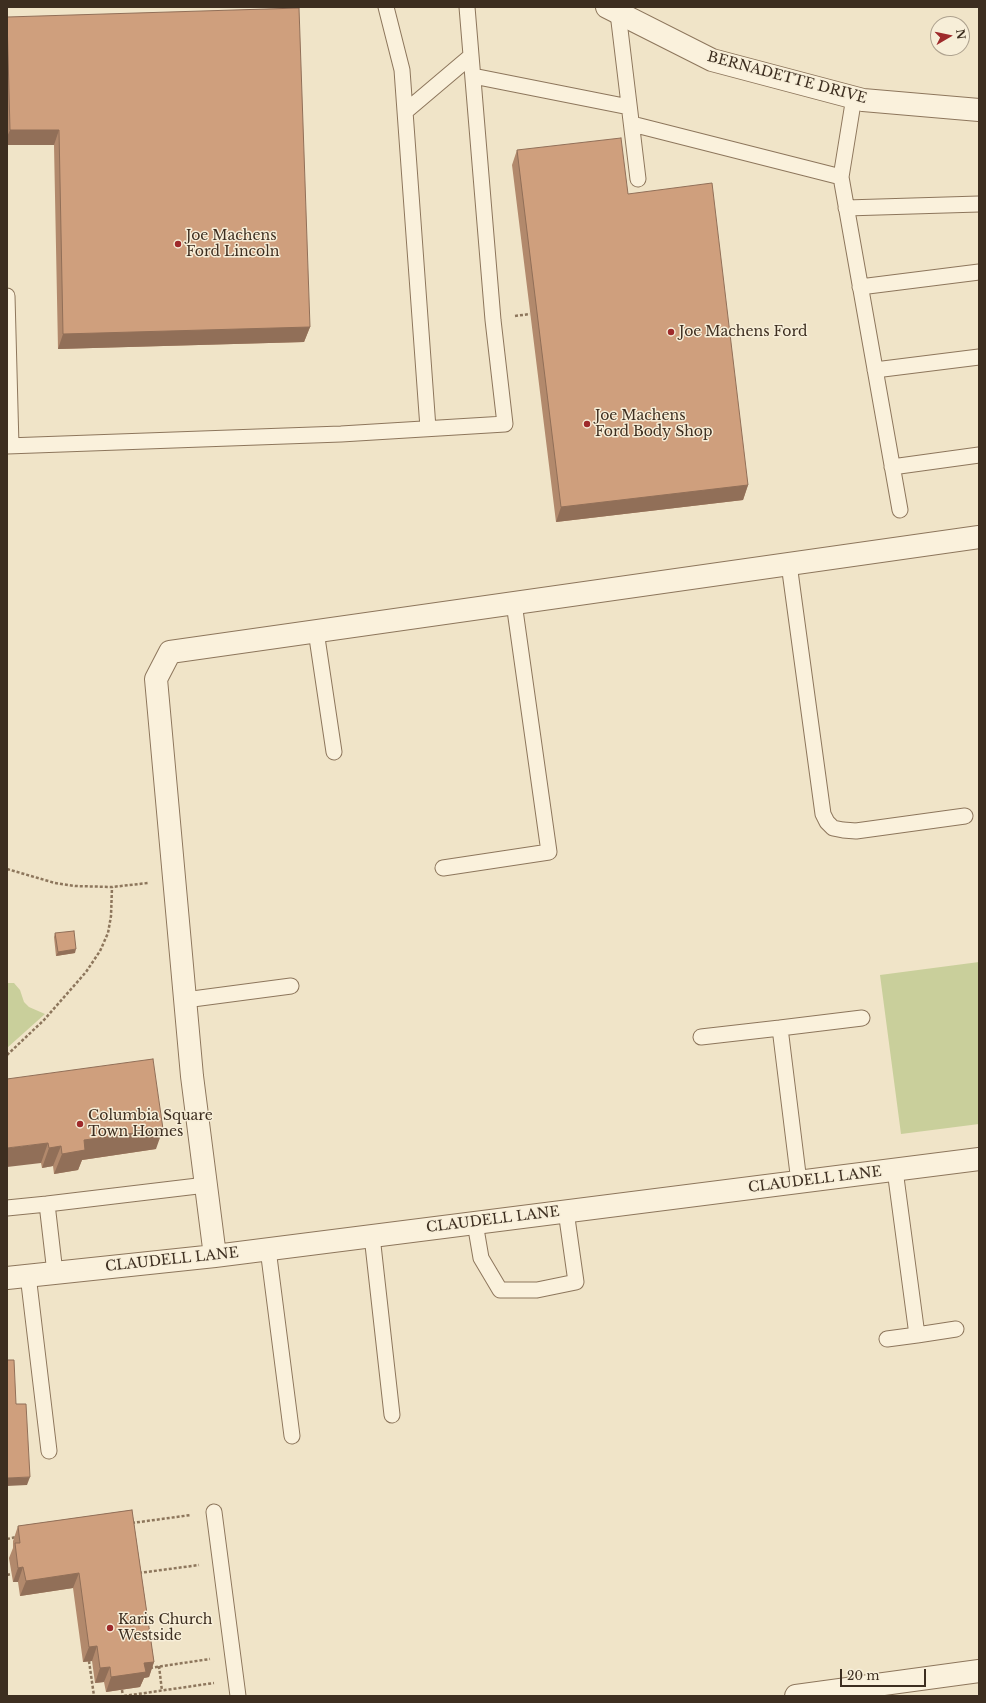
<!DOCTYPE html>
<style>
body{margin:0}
#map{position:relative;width:986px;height:1703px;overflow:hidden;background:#f0e4c8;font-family:"Libre Baskerville",serif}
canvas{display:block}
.frame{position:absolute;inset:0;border:8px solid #3d2e20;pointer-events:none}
.north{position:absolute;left:930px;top:16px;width:40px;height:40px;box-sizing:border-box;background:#f7eed8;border:1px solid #ada18e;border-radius:50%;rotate:81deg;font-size:11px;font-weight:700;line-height:16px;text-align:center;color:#3d2e20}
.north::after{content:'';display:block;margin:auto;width:14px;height:18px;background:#9e2a2b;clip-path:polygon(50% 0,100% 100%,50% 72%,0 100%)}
.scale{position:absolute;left:840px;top:1669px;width:86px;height:18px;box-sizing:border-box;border:2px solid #3d2e20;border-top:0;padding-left:5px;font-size:12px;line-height:14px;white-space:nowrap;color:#3d2e20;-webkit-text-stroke:3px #f7eed8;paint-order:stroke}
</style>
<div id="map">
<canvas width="986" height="1703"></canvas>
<div class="frame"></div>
<div class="north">N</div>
<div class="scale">20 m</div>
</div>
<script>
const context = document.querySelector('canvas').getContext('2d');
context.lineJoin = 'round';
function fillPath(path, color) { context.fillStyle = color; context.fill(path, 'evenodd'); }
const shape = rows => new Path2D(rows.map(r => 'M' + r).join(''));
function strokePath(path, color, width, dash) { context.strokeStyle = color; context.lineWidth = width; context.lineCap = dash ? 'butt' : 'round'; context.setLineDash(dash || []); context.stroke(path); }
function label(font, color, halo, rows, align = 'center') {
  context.font = font + ' "Libre Baskerville",serif'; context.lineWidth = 3; context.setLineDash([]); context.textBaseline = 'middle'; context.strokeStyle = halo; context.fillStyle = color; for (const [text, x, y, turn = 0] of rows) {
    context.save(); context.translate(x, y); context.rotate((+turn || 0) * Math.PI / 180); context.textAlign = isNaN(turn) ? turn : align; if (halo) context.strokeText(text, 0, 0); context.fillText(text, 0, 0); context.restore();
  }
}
fillPath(shape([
 [979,962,979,1124,901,1134,880,975],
 [7,983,14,983,20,990,24,1002,29,1007,45,1014,7,1048]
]), '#c9cf9b');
const lane = shape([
 [386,7,402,70,428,428],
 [618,13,638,179],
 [473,76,629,107],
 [406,111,471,56],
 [632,124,841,177,900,510],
 [841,177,854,97],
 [846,208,979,204],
 [860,287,979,272],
 [7,296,11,446],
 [875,370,979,357],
 [7,446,341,434,505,424,493,320,467,7],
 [892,467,979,455],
 [789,564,823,814,827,822,833,828,843,830,856,831,965,816],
 [316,631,334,752],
 [443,868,549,852,514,603],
 [185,1000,291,986],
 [701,1037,780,1028],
 [895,1170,917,1335,956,1329],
 [799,1182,780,1028,862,1018],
 [7,1208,47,1204],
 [475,1223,481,1258,500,1290,537,1290,576,1282,566,1211],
 [372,1236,392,1415],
 [268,1249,292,1436],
 [55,1273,47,1204,206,1185],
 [28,1275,49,1451],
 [887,1339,917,1335],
 [214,1512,238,1696]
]);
const street = shape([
 [607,7,712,60,863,100,979,110],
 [215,1256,192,1076,156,679,170,652,979,537],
 [7,1278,215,1256,979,1159],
 [796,1696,979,1671]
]);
strokePath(lane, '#8d765c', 17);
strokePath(street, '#8d765c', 24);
strokePath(shape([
 [515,316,530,314],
 [7,869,55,883,75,886,112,887,148,883],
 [7,1055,44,1020,86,972,100,951,108,933,111,916,112,887],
 [132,1523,191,1515],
 [7,1539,16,1537],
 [139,1573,199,1565],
 [7,1575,11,1574],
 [89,1661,94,1696],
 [159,1666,162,1691],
 [150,1668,210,1659],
 [122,1690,123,1696],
 [124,1696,214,1683]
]), '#8d765c', 2.5, [3, 2]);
strokePath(lane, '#faf1dc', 15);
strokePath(street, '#faf1dc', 22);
fillPath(shape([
 [7,17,310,327,304,342,58,349,54,145,7,145],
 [517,150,628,194,748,485,743,500,556,522,512,165],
 [55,933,75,953,56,956,54,937],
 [7,1079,156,1149,82,1160,78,1170,54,1174,53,1166,42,1168,41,1163],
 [132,1510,154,1662,149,1677,144,1678,140,1687,106,1692,104,1682,95,1683,92,1661,83,1662,73,1588,20,1596,18,1582,13,1582,9,1558,13,1548,13,1541,18,1526]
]), '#b2896c');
fillPath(shape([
 [10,130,59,130,54,145,7,145,7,137],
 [310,327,304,342,58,349,63,334],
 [748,485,743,500,556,522,561,507],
 [76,949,75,953,56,956,58,952],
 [163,1129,156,1149,82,1160,78,1170,54,1174,62,1154,84,1140],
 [48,1143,41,1163,7,1167,7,1148],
 [61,1146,53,1166,42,1168,49,1148],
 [30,1477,27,1485,7,1486,7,1478],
 [23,1567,18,1582,13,1582,18,1568],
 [79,1573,73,1588,20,1596,26,1581],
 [97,1646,92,1661,83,1662,89,1647],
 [154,1662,149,1677,144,1678,140,1687,106,1692,111,1677,144,1663],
 [110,1667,104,1682,95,1683,100,1668]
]), '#916f58');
const building = shape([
 [299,8,310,327,63,334,59,130,10,130,7,17,299,8],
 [621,138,628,194,712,183,748,485,561,507,517,150,621,138],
 [74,931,76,949,58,952,55,933,74,931],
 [153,1059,163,1129,84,1140,85,1150,62,1154,61,1146,49,1148,48,1143,7,1148,7,1079,153,1059],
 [7,1360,14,1360,16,1404,26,1404,30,1477,7,1478,7,1360],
 [132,1510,154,1662,144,1663,146,1672,111,1677,110,1667,100,1668,97,1646,89,1647,79,1573,26,1581,23,1567,18,1568,15,1543,20,1543,18,1526,132,1510]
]);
fillPath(building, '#cf9f7d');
strokePath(building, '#916f58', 1);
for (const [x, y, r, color] of [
 [178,244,4,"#9e2a2b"],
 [671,332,4,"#9e2a2b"],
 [587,424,4,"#9e2a2b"],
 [80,1124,4,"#9e2a2b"],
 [110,1628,4,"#9e2a2b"]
]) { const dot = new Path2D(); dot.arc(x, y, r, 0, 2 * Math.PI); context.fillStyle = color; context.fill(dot); strokePath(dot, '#f7eed8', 1.5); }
label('14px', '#3d2e20', '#f7eed8', [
 ["BERNADETTE DRIVE",787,78,15],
 ["CLAUDELL LANE",815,1180,-7],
 ["CLAUDELL LANE",493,1220,-7],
 ["CLAUDELL LANE",172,1260,-6]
]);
label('14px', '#3d2e20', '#f7eed8', [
 ["Joe Machens",186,236],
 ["Ford Lincoln",186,252],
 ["Joe Machens Ford",679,332],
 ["Joe Machens",595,416],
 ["Ford Body Shop",595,432],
 ["Columbia Square",88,1116],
 ["Town Homes",88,1132],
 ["Karis Church",118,1620],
 ["Westside",118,1636]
], 'left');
</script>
